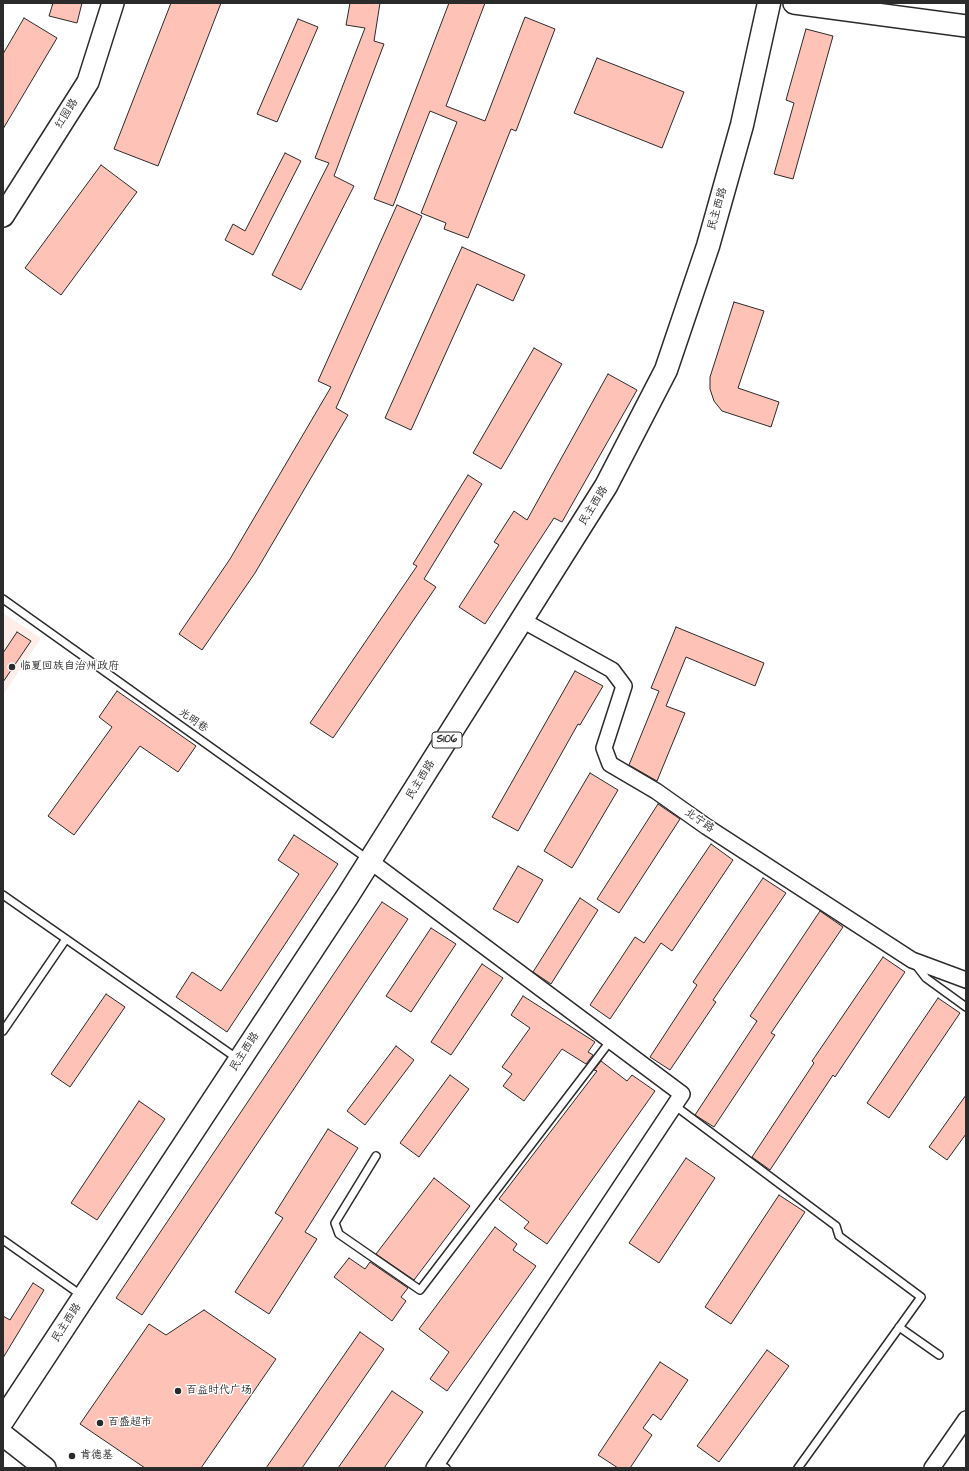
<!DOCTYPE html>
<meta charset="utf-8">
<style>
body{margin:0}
#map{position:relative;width:969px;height:1471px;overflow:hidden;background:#fff;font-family:"Architects Daughter",sans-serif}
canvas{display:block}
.frame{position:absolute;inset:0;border:4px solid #2b2b2b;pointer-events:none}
</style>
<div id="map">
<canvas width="969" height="1471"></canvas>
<div class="frame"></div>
</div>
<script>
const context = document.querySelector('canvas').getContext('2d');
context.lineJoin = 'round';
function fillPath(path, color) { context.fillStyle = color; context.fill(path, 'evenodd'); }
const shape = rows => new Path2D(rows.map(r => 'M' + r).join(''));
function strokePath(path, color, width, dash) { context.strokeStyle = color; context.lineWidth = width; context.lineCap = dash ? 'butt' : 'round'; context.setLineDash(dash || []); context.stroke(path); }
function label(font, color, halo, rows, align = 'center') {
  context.font = font + ' "Architects Daughter","LXGW WenKai TC",sans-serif'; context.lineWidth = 3; context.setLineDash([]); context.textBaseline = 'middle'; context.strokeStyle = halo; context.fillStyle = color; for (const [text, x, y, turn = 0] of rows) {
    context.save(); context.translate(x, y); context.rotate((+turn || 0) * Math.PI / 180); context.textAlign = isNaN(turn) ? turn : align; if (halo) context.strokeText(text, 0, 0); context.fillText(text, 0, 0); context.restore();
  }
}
fillPath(shape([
 [3,613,41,638,3,695]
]), '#ffede9');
const building = shape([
 [53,3,82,3,77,23,49,16,53,3],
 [171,3,221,3,158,166,114,149,171,3],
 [350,3,380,3,374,41,384,44,334,176,354,186,301,290,272,275,329,163,315,158,365,28,346,25,350,3],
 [449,3,485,3,446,106,485,121,525,17,555,29,516,131,511,129,468,238,444,229,446,223,421,213,457,122,430,111,393,206,374,199,449,3],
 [24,18,57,38,3,129,3,54,24,18],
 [298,19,318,27,277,122,257,114,298,19],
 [806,29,833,36,793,179,774,174,794,103,786,100,806,29],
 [597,58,684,92,662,148,574,113,597,58],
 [285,153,301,161,253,255,225,240,233,224,245,231,285,153],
 [101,165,137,192,61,295,25,268,101,165],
 [397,205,422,216,336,408,348,415,255,573,202,650,179,634,230,559,331,387,318,381,397,205],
 [462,247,525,275,513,301,477,284,411,430,385,418,462,247],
 [734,302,764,311,738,388,779,402,771,427,722,411,714,401,710,389,710,377,734,302],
 [534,348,562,364,501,469,473,453,534,348],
 [608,374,637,390,562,522,554,518,485,624,459,607,499,545,494,542,514,511,527,520,608,374],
 [468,475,482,484,424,579,436,587,333,738,310,723,417,566,413,564,468,475],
 [676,627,764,663,755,686,686,657,666,706,685,713,657,781,629,765,659,691,651,688,676,627],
 [17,632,31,641,3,682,3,653,17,632],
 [575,671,603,686,580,725,578,724,518,831,492,817,575,671],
 [117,691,196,746,178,772,140,746,74,835,48,816,112,727,99,717,117,691],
 [590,773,618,790,572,868,544,851,590,773],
 [658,804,680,819,619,913,597,899,658,804],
 [294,835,338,864,227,1032,176,997,192,972,221,991,299,874,278,860,294,835],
 [711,844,733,860,672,951,661,943,610,1019,590,1005,635,937,644,943,711,844],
 [518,866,543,880,518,923,493,909,518,866],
 [763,878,786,893,713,1000,716,1002,670,1070,650,1057,697,985,693,982,763,878],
 [580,898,598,910,551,984,533,972,580,898],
 [382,902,408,919,142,1315,116,1298,382,902],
 [820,911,843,927,771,1033,775,1035,714,1127,695,1115,757,1021,750,1016,820,911],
 [431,928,456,944,411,1012,386,996,431,928],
 [883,957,905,972,835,1077,833,1075,770,1170,752,1157,814,1063,812,1061,883,957],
 [482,964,503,978,451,1055,431,1042,482,964],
 [106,994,125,1007,70,1087,51,1074,106,994],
 [523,996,595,1042,588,1052,593,1055,586,1064,562,1049,524,1101,503,1086,512,1074,502,1067,530,1028,511,1015,523,996],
 [938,998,960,1013,889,1118,867,1103,938,998],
 [396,1046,414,1060,365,1125,347,1111,396,1046],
 [601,1061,627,1081,632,1075,655,1091,547,1244,524,1228,529,1222,499,1199,597,1071,594,1070,601,1061],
 [450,1075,469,1089,419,1157,400,1143,450,1075],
 [966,1095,966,1134,947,1160,929,1147,966,1095],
 [139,1101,165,1119,97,1220,71,1203,139,1101],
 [328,1129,358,1148,305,1232,317,1239,269,1314,235,1292,283,1218,275,1213,328,1129],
 [686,1158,715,1178,659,1263,629,1243,686,1158],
 [434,1178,470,1206,414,1280,376,1254,434,1178],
 [779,1195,805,1212,731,1324,705,1307,779,1195],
 [495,1227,517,1244,513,1250,536,1266,447,1391,430,1379,449,1352,419,1329,495,1227],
 [349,1258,365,1269,370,1262,408,1288,401,1297,406,1301,392,1321,334,1277,349,1258],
 [33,1283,44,1290,3,1358,3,1316,10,1320,33,1283],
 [204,1310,276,1359,201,1468,145,1468,80,1424,149,1324,166,1335,204,1310],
 [360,1332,384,1349,302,1468,266,1468,360,1332],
 [767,1350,789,1366,719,1462,697,1446,767,1350],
 [660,1362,688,1380,661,1420,653,1414,643,1428,652,1435,630,1468,618,1468,598,1455,660,1362],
 [392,1391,423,1412,384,1468,338,1468,392,1391]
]);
fillPath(building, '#fec3b6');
strokePath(building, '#2b2b2b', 1);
const lane = shape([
 [3,599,369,860],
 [3,895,238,1059],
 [916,965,926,978,966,1007],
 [3,1031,66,939],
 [674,1105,836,1226,839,1236,921,1297,798,1468],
 [376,1156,335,1223,339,1234,420,1290,611,1040],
 [3,1240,81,1295],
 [899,1327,939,1355],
 [437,1463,446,1468]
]);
const street = shape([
 [522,620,612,670,624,686,604,748,610,764,656,791,707,827,912,960,966,980],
 [370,861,682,1094,434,1468],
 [932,1468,966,1419]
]);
const secondary = shape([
 [794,3,966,26],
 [3,216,88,82,113,3],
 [3,1435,45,1468]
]);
const primary = shape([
 [3,1420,347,897,606,486,666,370,708,246,742,125,769,3]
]);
strokePath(lane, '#2b2b2b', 10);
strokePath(street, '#2b2b2b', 18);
strokePath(secondary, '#2b2b2b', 24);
strokePath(primary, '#2b2b2b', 25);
strokePath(lane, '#fff', 7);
strokePath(street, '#fff', 15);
strokePath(secondary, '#fff', 21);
strokePath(primary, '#fff', 22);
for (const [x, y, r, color] of [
 [12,667,4,"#2b2b2b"],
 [178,1391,4,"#2b2b2b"],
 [100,1423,4,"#2b2b2b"],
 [72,1456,4,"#2b2b2b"]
]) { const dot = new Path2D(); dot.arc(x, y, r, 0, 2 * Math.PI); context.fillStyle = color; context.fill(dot); strokePath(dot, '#fff', 1.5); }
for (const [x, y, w] of [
 [447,740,30]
]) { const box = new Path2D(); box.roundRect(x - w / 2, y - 8, w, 16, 3); context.fillStyle = '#fff'; context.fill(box); strokePath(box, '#2b2b2b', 1); }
label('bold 10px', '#2b2b2b', null, [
 ["S106",447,740]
]);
label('11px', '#2b2b2b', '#fff', [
 ["红园路",67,114,-58],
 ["民主西路",718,209,-74],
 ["民主西路",594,506,-58],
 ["光明巷",193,721,35],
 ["民主西路",421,780,-58],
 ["北宁路",699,821,35],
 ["民主西路",245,1052,-57],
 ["民主西路",67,1323,-57]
]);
label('11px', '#2b2b2b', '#fff', [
 ["临夏回族自治州政府",20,667],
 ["百益时代广场",186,1391],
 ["百盛超市",108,1423],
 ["肯德基",80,1456]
], 'left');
</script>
